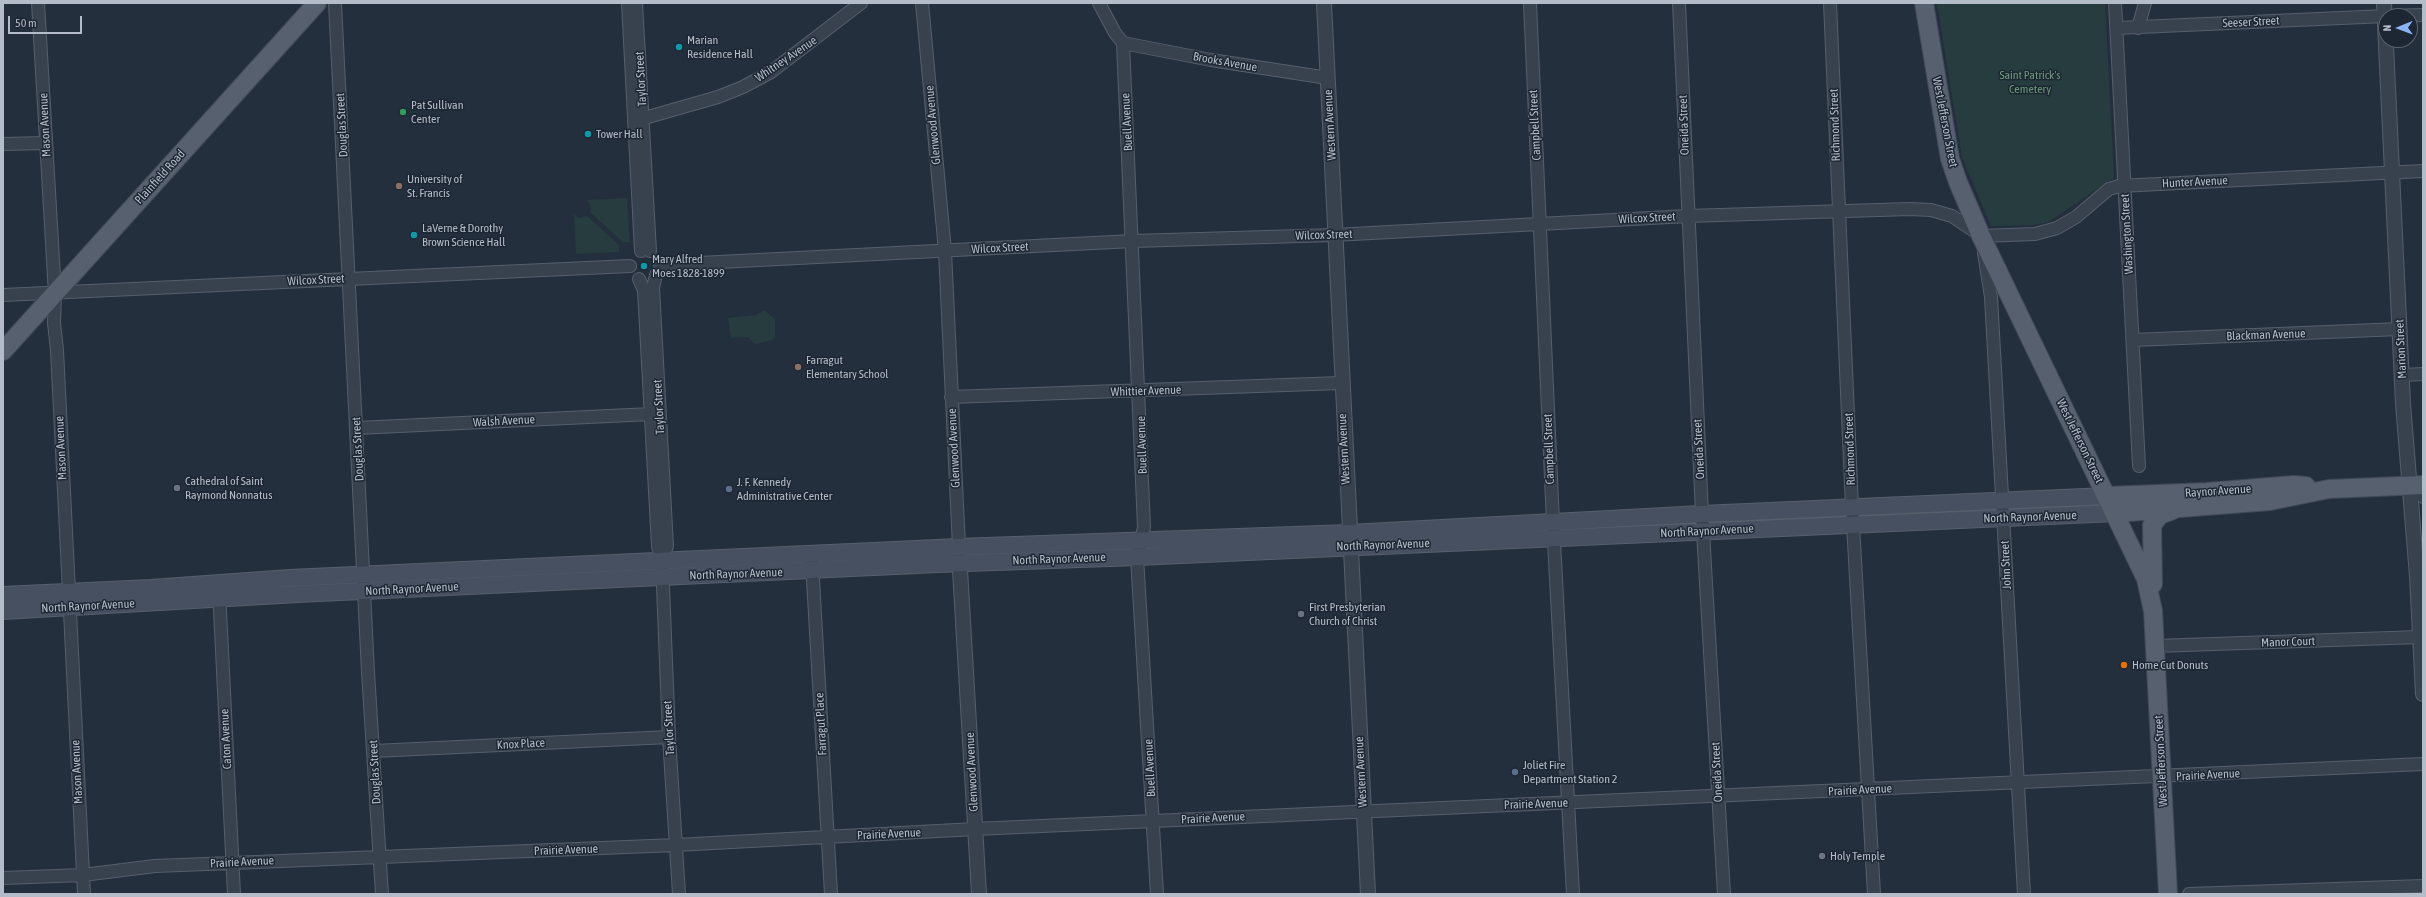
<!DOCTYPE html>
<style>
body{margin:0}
#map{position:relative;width:2426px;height:897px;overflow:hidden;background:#242f3e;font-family:"Asap Condensed",sans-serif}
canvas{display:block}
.frame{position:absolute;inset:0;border:4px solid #b4bcc9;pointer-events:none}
.north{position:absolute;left:2378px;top:8px;width:40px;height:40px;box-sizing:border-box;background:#1d2633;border:1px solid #59626f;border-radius:50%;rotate:269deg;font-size:11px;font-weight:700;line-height:16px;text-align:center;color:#b4bcc9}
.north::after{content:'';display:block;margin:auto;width:14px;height:18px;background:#8ab4f8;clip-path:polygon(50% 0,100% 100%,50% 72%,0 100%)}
.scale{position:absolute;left:8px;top:16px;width:74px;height:18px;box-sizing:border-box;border:2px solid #b4bcc9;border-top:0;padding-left:5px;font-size:12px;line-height:14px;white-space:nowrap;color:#b4bcc9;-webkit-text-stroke:3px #1d2633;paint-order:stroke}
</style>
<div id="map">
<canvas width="2426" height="897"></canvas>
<div class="frame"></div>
<div class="north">N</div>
<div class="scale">50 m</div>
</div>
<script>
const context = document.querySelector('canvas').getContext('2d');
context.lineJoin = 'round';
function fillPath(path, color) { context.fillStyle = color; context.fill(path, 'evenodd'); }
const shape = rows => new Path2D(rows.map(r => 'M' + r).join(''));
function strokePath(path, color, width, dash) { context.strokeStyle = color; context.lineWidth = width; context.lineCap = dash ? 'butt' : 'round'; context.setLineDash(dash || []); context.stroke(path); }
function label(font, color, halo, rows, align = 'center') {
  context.font = font + ' "Asap Condensed",sans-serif'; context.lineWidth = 3; context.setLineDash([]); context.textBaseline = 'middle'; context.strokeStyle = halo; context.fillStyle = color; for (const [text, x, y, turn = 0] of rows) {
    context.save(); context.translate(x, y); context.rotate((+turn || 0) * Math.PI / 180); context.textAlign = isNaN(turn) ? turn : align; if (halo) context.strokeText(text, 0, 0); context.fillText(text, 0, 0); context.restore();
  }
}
fillPath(shape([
 [1937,3,2105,3,2114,178,2048,222,2033,225,1991,226,1962,157],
 [627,198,630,242,623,242,590,212,591,206,587,200],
 [574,214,578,218,587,216,619,245,619,252,576,254],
 [764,310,775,319,775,335,773,340,755,344,748,337,731,338,728,318,756,315]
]), '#263c3f');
const minor = shape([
 [38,3,55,294,54,323,57,350,84,894],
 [335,3,368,672,382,894],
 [628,3,641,251],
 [636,3,650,251],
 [922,3,945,251,959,547],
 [1099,3,1115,33,1123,43,1144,527,1137,557,1157,894],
 [1530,3,1553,523,1573,894],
 [1679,3,1702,514,1724,894],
 [1830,3,1852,507,1874,894],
 [2115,3,2139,466],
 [2391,16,2423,15],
 [2117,28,2386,16],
 [2138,28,2145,3],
 [1123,43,1211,60,1328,78],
 [634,121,718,97,743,87,771,72,861,3],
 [3,144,46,143],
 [1981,236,2035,234,2057,228,2076,217,2109,189,2119,186,2423,171],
 [1984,253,1991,297,2024,894],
 [660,265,1133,241,1334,235,1688,216,1910,209,1931,210,1952,216,1980,235],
 [656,275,653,288,667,546,662,561],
 [639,279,644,290,658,546,662,561,669,737,679,894],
 [3,295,630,266],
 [2133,340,2400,329],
 [2402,375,2423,374],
 [951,397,1341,383],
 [357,428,651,414],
 [2409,485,2423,497],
 [812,562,831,894],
 [219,590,234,894],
 [2155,646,2420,637],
 [374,751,669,737],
 [3,878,83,875,155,866,232,863,676,845,975,829,2423,764],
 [2189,894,2423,886]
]);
const tertiary = shape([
 [1324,3,1368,894],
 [2384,3,2403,404,2417,576,2423,694],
 [959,553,979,894]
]);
const secondary = shape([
 [3,595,151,588,290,578,959,547,1349,533,1702,514,2107,496],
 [3,611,298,594,938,564,1137,557,2116,513]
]);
const primary = shape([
 [1924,3,1950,159,1958,182,1981,236,2146,579,2153,611,2168,894],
 [3,351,317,3],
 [2107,496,2207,492,2294,485,2306,486],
 [2116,513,2270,501,2329,489,2423,485],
 [2153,584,2152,525,2160,515,2173,510]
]);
strokePath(minor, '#565f6c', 14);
strokePath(tertiary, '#565f6c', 16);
strokePath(secondary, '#565f6c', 18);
strokePath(primary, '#414a57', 20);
strokePath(minor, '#38414e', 12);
strokePath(tertiary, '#38414e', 14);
strokePath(secondary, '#465061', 16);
strokePath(primary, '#56606e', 18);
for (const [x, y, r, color] of [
 [679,47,4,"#0f9aa8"],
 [403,112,4,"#2e9e5b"],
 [588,134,4,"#0f9aa8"],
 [399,186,4,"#8d6e63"],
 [414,235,4,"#0f9aa8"],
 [644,266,4,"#0f9aa8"],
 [798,367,4,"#8d6e63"],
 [177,488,4,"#6b7280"],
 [729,489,4,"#5c6f8a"],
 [1301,614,4,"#6b7280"],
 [2124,665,4,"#e8710a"],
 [1515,772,4,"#5c6f8a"],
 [1822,856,4,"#6b7280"]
]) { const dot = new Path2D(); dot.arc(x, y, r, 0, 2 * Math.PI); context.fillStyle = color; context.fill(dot); strokePath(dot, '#1d2633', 1.5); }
label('12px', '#b4bcc9', '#1d2633', [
 ["Seeser Street",2251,22,-3],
 ["Whitney Avenue",786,59,-34],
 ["Brooks Avenue",1225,62,10],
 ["Taylor Street",641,79,-93],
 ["Buell Avenue",1127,122,-93],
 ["West Jefferson Street",1945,122,79],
 ["Mason Avenue",45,125,-93],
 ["Douglas Street",342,125,-93],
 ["Glenwood Avenue",933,125,-95],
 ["Western Avenue",1330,125,-93],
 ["Campbell Street",1535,125,-93],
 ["Oneida Street",1684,125,-92],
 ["Richmond Street",1835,125,-92],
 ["Plainfield Road",160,177,-48],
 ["Hunter Avenue",2195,182,-3],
 ["Wilcox Street",1647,218,-3],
 ["Washington Street",2127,234,-93],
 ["Wilcox Street",1324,235,-2],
 ["Wilcox Street",1000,248,-3],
 ["Wilcox Street",316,280,-3],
 ["Blackman Avenue",2266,335,-2],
 ["Marion Street",2401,349,-93],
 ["Whittier Avenue",1146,391,-2],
 ["Taylor Street",659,407,-93],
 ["Walsh Avenue",504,421,-3],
 ["West Jefferson Street",2080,441,64],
 ["Buell Avenue",1142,445,-92],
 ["Mason Avenue",61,448,-93],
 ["Glenwood Avenue",954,448,-93],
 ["Douglas Street",358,449,-93],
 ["Western Avenue",1344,449,-93],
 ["Campbell Street",1549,449,-92],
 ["Oneida Street",1699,449,-93],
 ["Richmond Street",1850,449,-92],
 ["Raynor Avenue",2218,491,-4],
 ["North Raynor Avenue",2030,517,-2],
 ["North Raynor Avenue",1707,531,-3],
 ["North Raynor Avenue",1383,545,-2],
 ["North Raynor Avenue",1059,559,-2],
 ["John Street",2006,565,-93],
 ["North Raynor Avenue",736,574,-2],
 ["North Raynor Avenue",412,589,-3],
 ["North Raynor Avenue",88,606,-3],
 ["Manor Court",2288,642,-2],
 ["Farragut Place",821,724,-93],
 ["Taylor Street",669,728,-93],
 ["Caton Avenue",226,739,-93],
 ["Knox Place",521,744,-3],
 ["West Jefferson Street",2161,761,-93],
 ["Buell Avenue",1150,768,-93],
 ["Mason Avenue",77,772,-93],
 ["Douglas Street",375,772,-93],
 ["Glenwood Avenue",972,772,-93],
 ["Western Avenue",1361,772,-93],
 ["Oneida Street",1717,772,-93],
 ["Prairie Avenue",2208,775,-3],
 ["Prairie Avenue",1860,790,-3],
 ["Prairie Avenue",1536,804,-2],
 ["Prairie Avenue",1213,818,-3],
 ["Prairie Avenue",889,834,-3],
 ["Prairie Avenue",566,850,-2],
 ["Prairie Avenue",242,862,-3]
]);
label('12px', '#b4bcc9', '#1d2633', [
 ["Marian",687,40],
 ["Residence Hall",687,54],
 ["Pat Sullivan",411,105],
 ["Center",411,119],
 ["Tower Hall",596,134],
 ["University of",407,179],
 ["St. Francis",407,193],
 ["LaVerne & Dorothy",422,228],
 ["Brown Science Hall",422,242],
 ["Mary Alfred",652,259],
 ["Moes 1828-1899",652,273],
 ["Farragut",806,360],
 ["Elementary School",806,374],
 ["Cathedral of Saint",185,481],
 ["Raymond Nonnatus",185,495],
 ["J. F. Kennedy",737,482],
 ["Administrative Center",737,496],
 ["First Presbyterian",1309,607],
 ["Church of Christ",1309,621],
 ["Home Cut Donuts",2132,665],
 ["Joliet Fire",1523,765],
 ["Department Station 2",1523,779],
 ["Holy Temple",1830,856]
], 'left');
label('12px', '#6b9a76', '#1d2633', [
 ["Saint Patrick's",2030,75],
 ["Cemetery",2030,89]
]);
</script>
